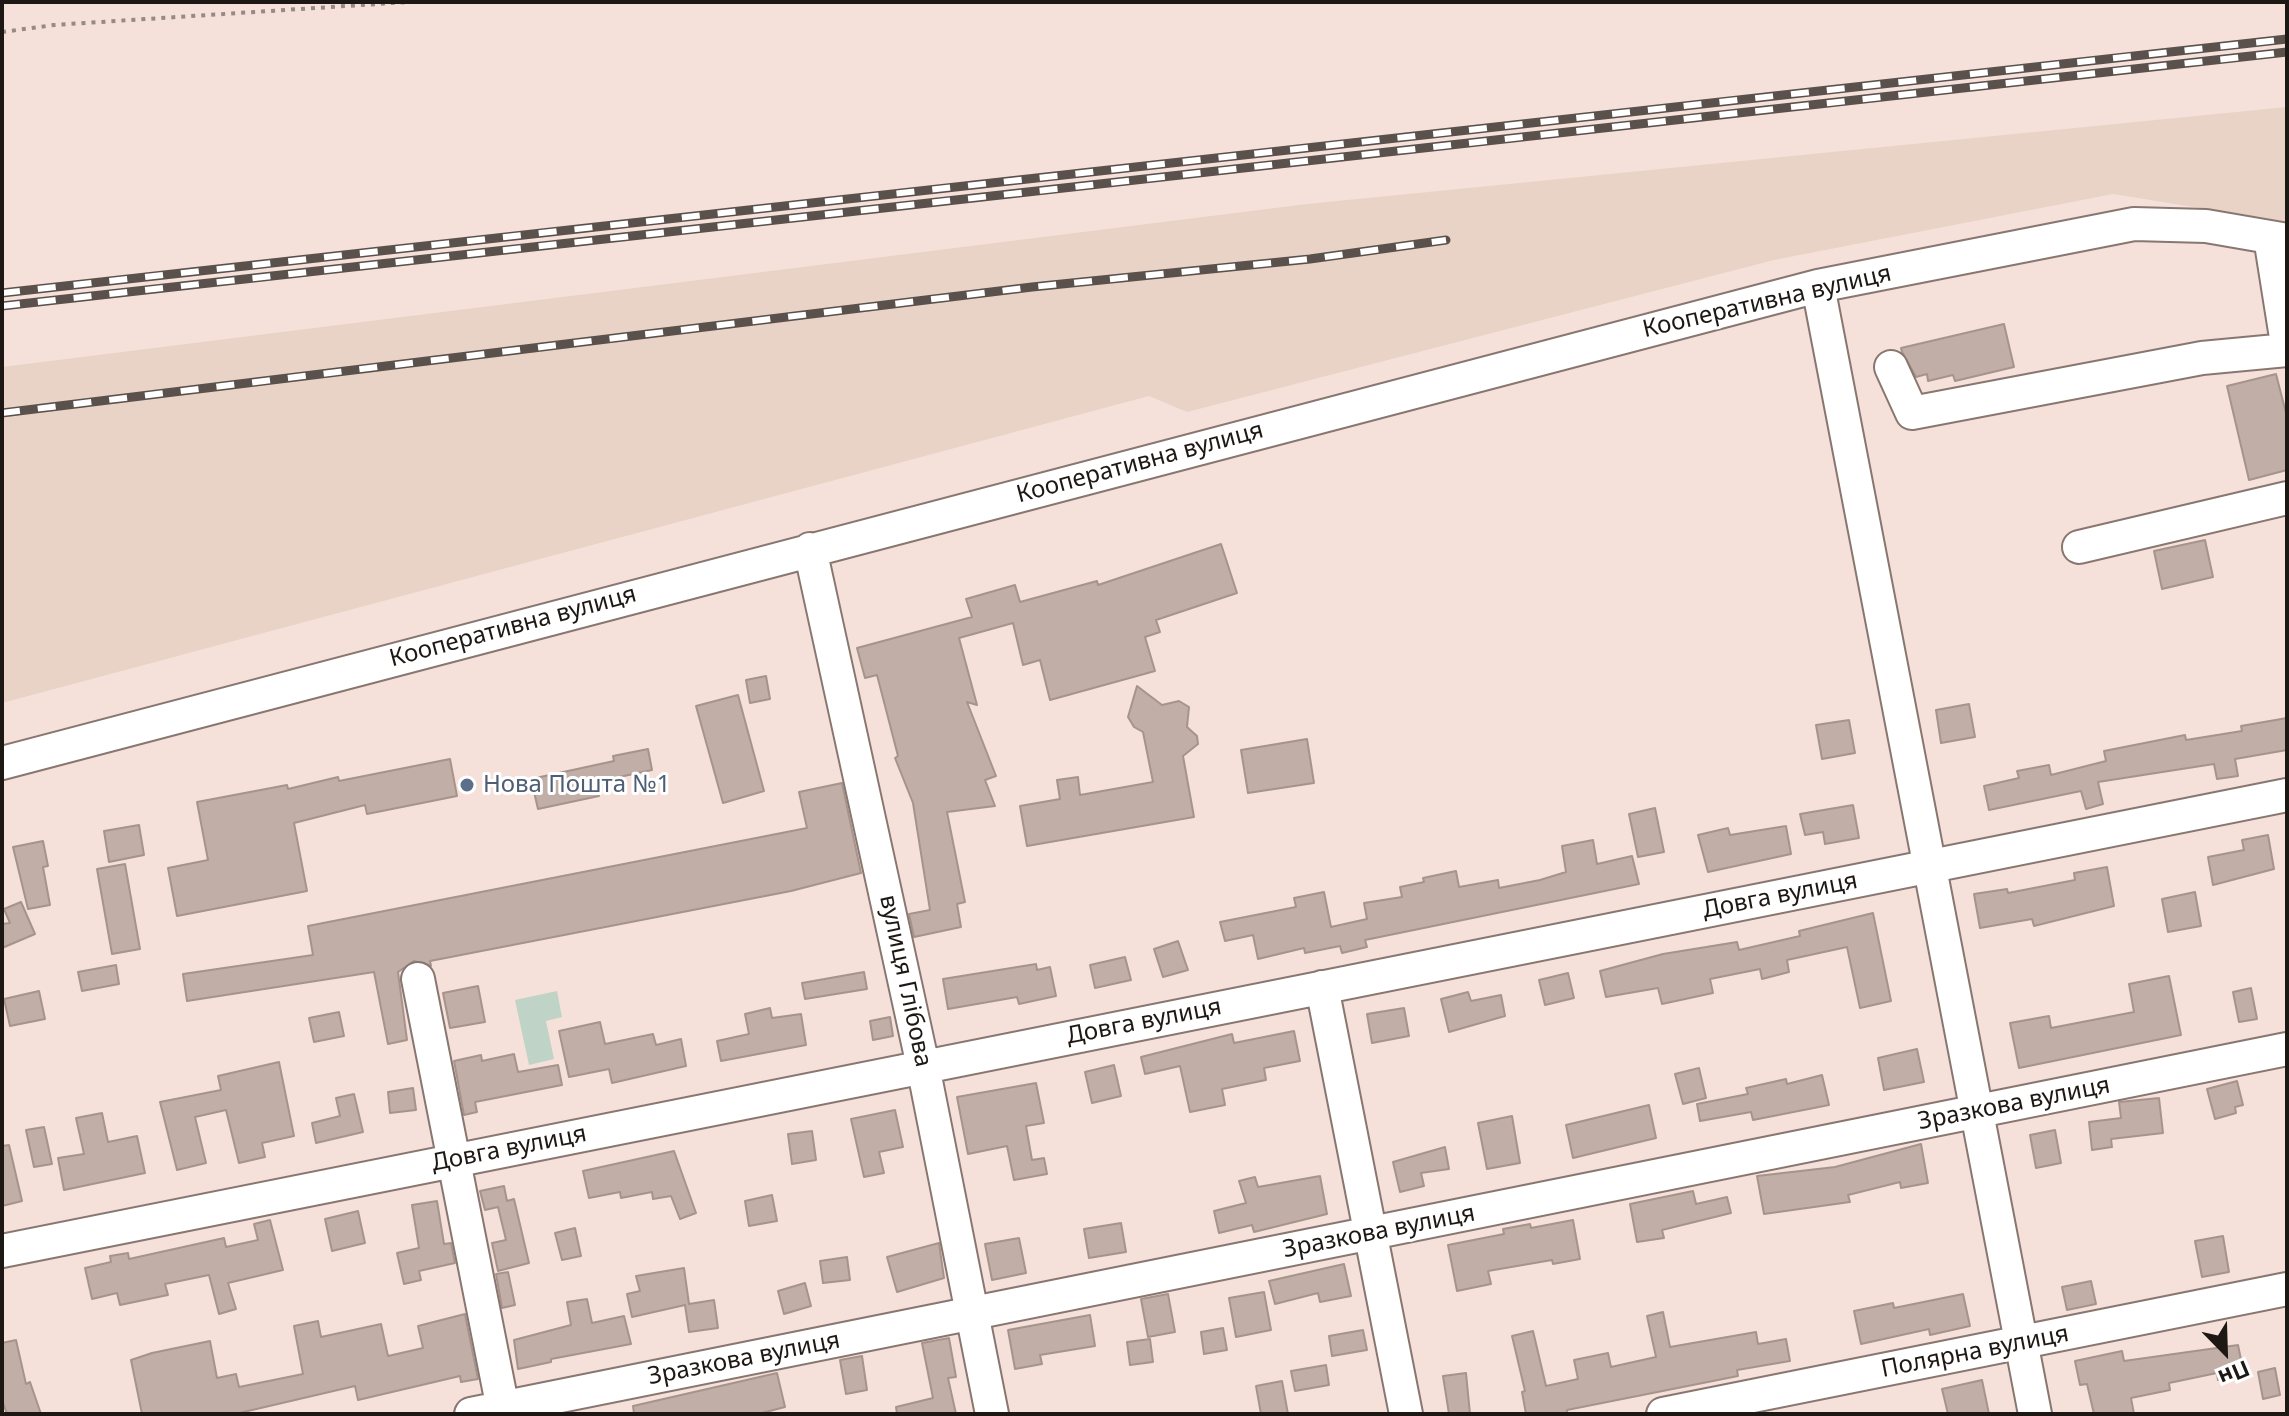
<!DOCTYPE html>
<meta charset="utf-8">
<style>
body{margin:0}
#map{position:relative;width:2289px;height:1416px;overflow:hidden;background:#f5e1d9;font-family:"Noto Sans",sans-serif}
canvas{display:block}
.frame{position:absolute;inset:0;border:4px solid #1e1815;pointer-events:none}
.north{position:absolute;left:2185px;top:1312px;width:80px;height:80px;-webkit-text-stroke:6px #fff;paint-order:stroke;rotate:157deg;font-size:22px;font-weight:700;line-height:32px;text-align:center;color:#1e1815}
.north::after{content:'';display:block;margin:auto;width:28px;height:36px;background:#1e1815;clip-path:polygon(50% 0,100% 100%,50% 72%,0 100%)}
</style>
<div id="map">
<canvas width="2289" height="1416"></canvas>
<div class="frame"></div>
<div class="north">Пн</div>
</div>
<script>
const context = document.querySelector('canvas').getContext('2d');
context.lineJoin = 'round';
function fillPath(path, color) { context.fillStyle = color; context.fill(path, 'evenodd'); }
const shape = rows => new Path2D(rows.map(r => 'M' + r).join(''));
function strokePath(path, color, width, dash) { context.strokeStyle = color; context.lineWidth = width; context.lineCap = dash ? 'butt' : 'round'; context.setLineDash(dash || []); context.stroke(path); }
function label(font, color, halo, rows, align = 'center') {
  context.font = font + ' "Noto Sans",sans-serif'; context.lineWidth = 6; context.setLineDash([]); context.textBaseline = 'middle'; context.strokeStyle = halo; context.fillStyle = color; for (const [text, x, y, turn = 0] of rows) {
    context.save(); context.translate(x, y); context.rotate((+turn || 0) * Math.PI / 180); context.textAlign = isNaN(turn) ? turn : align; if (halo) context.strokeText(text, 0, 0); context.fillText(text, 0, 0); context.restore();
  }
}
fillPath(shape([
 [2287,107,2287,222,2113,194,1774,260,1187,412,1149,396,2,703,2,367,1307,204]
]), '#e9d3c6');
fillPath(shape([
 [557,991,562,1017,546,1021,554,1059,529,1065,515,1000]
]), '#bfd3c6');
const building = shape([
 [2004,324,2014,367,1955,381,1953,375,1928,381,1927,374,1916,377,1902,352,1901,348,2004,324],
 [2276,374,2287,417,2287,470,2249,480,2227,386,2276,374],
 [2205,540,2213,577,2162,589,2154,551,2205,540],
 [1221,544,1237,593,1156,620,1160,632,1145,637,1155,671,1050,700,1040,660,1023,665,1013,623,959,638,977,705,967,702,996,776,985,780,995,806,947,812,965,902,957,904,961,927,914,937,909,914,930,910,913,803,895,758,898,756,877,675,865,678,857,648,972,617,966,599,1015,585,1020,602,1097,581,1098,585,1221,544],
 [766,676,770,699,750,703,746,680,766,676],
 [1137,686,1162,705,1179,701,1189,707,1187,727,1197,736,1198,744,1183,756,1194,817,1027,846,1020,806,1060,799,1057,780,1078,777,1080,795,1153,782,1143,732,1134,727,1128,717,1137,686],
 [738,695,764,791,723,803,696,706,738,695],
 [1969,704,1975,737,1941,743,1936,710,1969,704],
 [2287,718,2287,750,2235,759,2238,776,2217,779,2214,764,2098,782,2103,804,2086,809,2081,791,1989,810,1984,786,2019,778,2017,771,2049,765,2051,775,2106,761,2104,751,2185,735,2186,740,2242,731,2241,726,2287,718],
 [1849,720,1855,753,1822,759,1816,725,1849,720],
 [1307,739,1314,783,1248,793,1241,750,1307,739],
 [648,749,652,770,596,782,599,796,538,809,531,779,614,761,613,756,648,749],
 [450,759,457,796,367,814,365,805,294,823,307,891,177,916,168,868,208,860,197,802,287,785,288,789,338,777,339,781,450,759],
 [842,783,861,873,791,891,430,961,431,966,414,961,398,972,407,1040,388,1044,374,972,187,1001,183,974,313,955,308,926,807,828,799,792,842,783],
 [1853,805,1859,838,1825,844,1823,832,1805,835,1800,814,1853,805],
 [1655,808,1664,852,1638,857,1629,814,1655,808],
 [139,825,144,855,109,862,104,831,139,825],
 [1786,826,1791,854,1708,872,1698,835,1728,828,1730,835,1786,826],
 [2268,835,2274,869,2213,885,2208,857,2244,850,2242,840,2268,835],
 [1593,840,1597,864,1632,856,1639,884,1365,940,1367,947,1342,953,1340,946,1305,953,1304,948,1258,959,1253,935,1225,941,1220,922,1296,907,1294,898,1324,892,1331,927,1367,919,1364,903,1402,897,1400,887,1424,882,1423,878,1456,871,1459,887,1498,880,1499,888,1540,880,1566,872,1562,846,1593,840],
 [43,841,48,866,43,867,50,905,28,909,13,847,43,841],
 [125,864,140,949,112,954,97,869,125,864],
 [2107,867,2114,906,2034,926,2032,919,1980,928,1974,894,2007,889,2008,893,2075,880,2074,873,2107,867],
 [2195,892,2201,926,2168,932,2162,899,2195,892],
 [21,902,35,934,2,948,2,924,10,923,4,909,21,902],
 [1873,913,1891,1001,1860,1008,1847,947,1787,960,1789,972,1762,979,1760,969,1710,979,1713,993,1662,1004,1658,988,1606,997,1600,971,1663,954,1737,942,1739,950,1800,936,1799,931,1873,913],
 [1178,941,1188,970,1163,977,1154,949,1178,941],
 [1125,957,1131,980,1095,988,1090,965,1125,957],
 [1036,964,1037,970,1050,967,1056,996,1019,1004,1017,997,948,1009,943,979,1036,964],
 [116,965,119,984,82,991,78,972,116,965],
 [864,972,867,989,805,999,802,983,864,972],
 [1568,973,1574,998,1545,1005,1539,980,1568,973],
 [2169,976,2181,1035,2019,1068,2010,1023,2049,1016,2051,1028,2134,1012,2129,984,2169,976],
 [478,986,485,1022,450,1028,443,993,478,986],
 [2251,988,2257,1019,2239,1022,2233,992,2251,988],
 [39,991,45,1019,10,1026,4,999,39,991],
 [1468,992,1471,1001,1501,995,1505,1016,1449,1032,1441,999,1468,992],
 [770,1008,772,1018,801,1014,806,1045,721,1061,717,1041,749,1034,745,1014,770,1008],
 [1404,1008,1409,1036,1372,1043,1367,1014,1404,1008],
 [339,1012,344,1036,314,1042,309,1018,339,1012],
 [890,1017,893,1036,873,1040,870,1021,890,1017],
 [600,1022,605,1044,653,1034,656,1045,681,1039,686,1066,612,1083,609,1069,569,1077,559,1031,600,1022],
 [1294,1031,1300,1061,1264,1068,1266,1080,1222,1089,1225,1105,1190,1112,1180,1066,1145,1074,1141,1057,1232,1034,1234,1043,1294,1031],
 [1917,1049,1924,1082,1884,1090,1878,1058,1917,1049],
 [514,1054,518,1072,558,1065,562,1085,475,1102,477,1112,464,1115,454,1061,481,1055,482,1061,514,1054],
 [279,1062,294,1136,262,1143,265,1157,239,1163,226,1110,195,1117,206,1163,177,1170,160,1102,221,1090,218,1076,279,1062],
 [1114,1065,1121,1096,1092,1103,1085,1072,1114,1065],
 [1699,1068,1706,1098,1683,1104,1675,1074,1699,1068],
 [1822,1075,1829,1105,1753,1120,1751,1112,1700,1121,1697,1104,1748,1094,1746,1088,1786,1079,1787,1084,1822,1075],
 [2237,1081,2243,1105,2235,1107,2236,1113,2215,1119,2207,1089,2237,1081],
 [1036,1083,1044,1123,1026,1126,1032,1160,1044,1158,1047,1174,1014,1180,1007,1146,968,1154,957,1097,1036,1083],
 [413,1088,416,1110,390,1113,388,1092,413,1088],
 [354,1094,363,1132,316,1143,312,1123,340,1116,336,1098,354,1094],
 [2159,1098,2163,1133,2111,1139,2112,1147,2092,1150,2089,1122,2121,1118,2119,1102,2159,1098],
 [1649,1105,1656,1138,1573,1158,1566,1125,1649,1105],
 [895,1110,903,1147,879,1152,884,1173,864,1177,851,1119,895,1110],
 [102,1113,108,1142,137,1136,145,1173,64,1190,58,1158,84,1154,76,1118,102,1113],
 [1512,1116,1520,1163,1487,1169,1478,1123,1512,1116],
 [44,1127,52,1164,34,1167,26,1130,44,1127],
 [2055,1130,2061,1163,2036,1168,2030,1135,2055,1130],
 [812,1131,816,1160,792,1164,788,1134,812,1131],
 [1921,1144,1928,1183,1901,1188,1900,1182,1848,1195,1850,1202,1764,1214,1757,1176,1835,1167,1921,1144],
 [9,1145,22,1201,2,1206,2,1146,9,1145],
 [1445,1147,1449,1169,1421,1173,1424,1186,1400,1192,1393,1162,1445,1147],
 [674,1151,696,1213,680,1219,671,1196,653,1199,652,1192,621,1198,620,1192,589,1198,583,1171,674,1151],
 [1320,1176,1327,1214,1254,1232,1252,1225,1219,1233,1214,1211,1246,1203,1239,1181,1255,1177,1258,1187,1320,1176],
 [504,1186,507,1201,514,1199,529,1263,498,1271,492,1243,506,1240,498,1207,485,1210,480,1191,504,1186],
 [1693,1191,1696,1204,1727,1197,1731,1213,1662,1230,1664,1238,1637,1242,1630,1204,1693,1191],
 [772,1195,777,1221,749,1226,745,1201,772,1195],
 [437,1201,444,1244,451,1243,455,1263,419,1271,421,1280,404,1284,397,1253,419,1248,412,1205,437,1201],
 [358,1211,365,1243,332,1251,325,1219,358,1211],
 [270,1220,283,1270,228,1283,236,1309,219,1314,209,1275,165,1284,168,1295,120,1305,117,1293,92,1299,85,1268,111,1262,110,1256,128,1253,129,1259,224,1238,226,1247,258,1240,254,1224,270,1220],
 [1573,1220,1580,1259,1553,1264,1552,1260,1488,1271,1491,1284,1457,1291,1448,1245,1504,1234,1503,1229,1530,1224,1531,1228,1573,1220],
 [1121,1223,1126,1252,1089,1258,1084,1229,1121,1223],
 [575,1228,581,1256,562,1260,555,1233,575,1228],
 [2223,1236,2229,1272,2202,1277,2195,1241,2223,1236],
 [1019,1238,1026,1273,992,1280,985,1244,1019,1238],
 [939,1243,944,1278,897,1292,887,1257,939,1243],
 [847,1257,850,1280,823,1283,820,1261,847,1257],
 [1344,1264,1351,1296,1320,1302,1318,1293,1275,1304,1269,1281,1344,1264],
 [684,1268,689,1304,714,1300,718,1328,689,1332,685,1305,632,1317,627,1294,640,1291,636,1276,684,1268],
 [508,1272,515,1305,502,1308,496,1274,508,1272],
 [2091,1281,2096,1304,2067,1310,2062,1287,2091,1281],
 [805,1283,811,1306,784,1314,778,1291,805,1283],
 [1264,1292,1271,1330,1236,1337,1229,1298,1264,1292],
 [1168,1294,1175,1332,1148,1337,1141,1299,1168,1294],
 [1963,1294,1970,1326,1930,1335,1929,1329,1861,1344,1854,1311,1893,1303,1894,1308,1963,1294],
 [587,1299,592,1323,624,1316,631,1344,551,1359,551,1362,518,1369,514,1340,571,1325,567,1302,587,1299],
 [1663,1312,1670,1347,1756,1332,1758,1344,1786,1339,1790,1361,1737,1370,1738,1376,1567,1410,1567,1414,1526,1414,1522,1392,1525,1391,1512,1336,1533,1331,1546,1386,1578,1379,1574,1360,1608,1353,1611,1367,1656,1357,1647,1316,1663,1312],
 [465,1314,478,1379,461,1382,460,1376,358,1400,355,1386,235,1414,142,1414,131,1360,152,1353,210,1341,217,1378,236,1374,239,1387,303,1374,294,1326,318,1321,321,1337,381,1324,388,1356,423,1348,418,1326,465,1314],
 [1090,1315,1095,1346,1040,1355,1042,1364,1015,1369,1008,1330,1090,1315],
 [1223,1328,1227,1350,1204,1354,1201,1332,1223,1328],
 [1363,1330,1367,1350,1332,1356,1329,1336,1363,1330],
 [949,1338,956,1377,948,1378,956,1414,897,1414,896,1407,933,1398,922,1343,949,1338],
 [1150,1339,1153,1362,1130,1365,1127,1342,1150,1339],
 [16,1340,26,1384,30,1382,41,1414,7,1414,2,1400,2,1343,16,1340],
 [2238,1345,2244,1374,2218,1380,2217,1373,2169,1383,2170,1390,2131,1398,2134,1414,2094,1414,2087,1384,2080,1385,2075,1361,2122,1351,2124,1361,2238,1345],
 [862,1356,867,1390,846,1394,840,1360,862,1356],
 [1326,1365,1329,1385,1295,1391,1291,1371,1326,1365],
 [2275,1368,2280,1395,2263,1399,2258,1372,2275,1368],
 [777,1373,785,1407,758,1414,634,1414,633,1406,777,1373],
 [1466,1373,1470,1414,1449,1414,1443,1376,1466,1373],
 [1982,1380,1989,1414,1948,1414,1942,1389,1982,1380],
 [1282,1381,1288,1414,1261,1414,1256,1386,1282,1381]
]);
fillPath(building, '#c1aea6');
strokePath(building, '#a6948c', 2);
const minor = shape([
 [2270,237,2287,344],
 [1818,286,2035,1414],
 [1891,367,1912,413,2202,358,2287,350],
 [2079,547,2287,498],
 [810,549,923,1066,992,1414],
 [2,763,1818,286,2134,224,2206,226,2287,240],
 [418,979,504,1414],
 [1322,987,1406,1414],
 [2,1251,2287,795],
 [471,1414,2287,1049],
 [1663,1414,2287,1289]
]);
strokePath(minor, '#887770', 36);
strokePath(shape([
 [2,32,54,25,408,2]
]), '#978983', 4, [4, 6]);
strokePath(minor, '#fff', 32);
const rail = shape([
 [2,293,2287,39],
 [2,306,2287,52],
 [2,413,1032,287,1310,259,1446,240]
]);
strokePath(rail, '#5a504c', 9);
strokePath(rail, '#fff', 6, [18]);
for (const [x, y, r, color] of [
 [467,785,8,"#5c6f8a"]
]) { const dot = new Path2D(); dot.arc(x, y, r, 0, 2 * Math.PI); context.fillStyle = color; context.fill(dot); strokePath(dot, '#fff', 3); }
label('24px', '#1e1815', '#fff', [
 ["Кооперативна вулиця",1767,302,-13],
 ["Кооперативна вулиця",1140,463,-15],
 ["Кооперативна вулиця",513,627,-15],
 ["Довга вулиця",1780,896,-11],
 ["вулиця Глібова",905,981,78],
 ["Довга вулиця",1144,1022,-11],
 ["Зразкова вулиця",2014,1104,-11],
 ["Довга вулиця",509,1149,-11],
 ["Зразкова вулиця",1379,1232,-11],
 ["Полярна вулиця",1975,1352,-11],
 ["Зразкова вулиця",744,1359,-11]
]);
label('24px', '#4e5e75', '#fff', [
 ["Нова Пошта №1",483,785]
], 'left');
</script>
